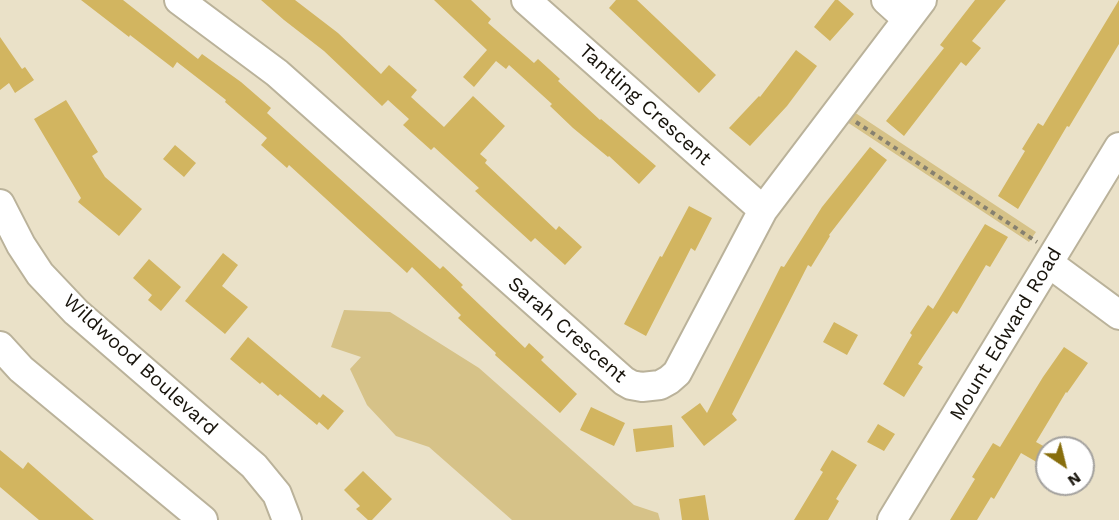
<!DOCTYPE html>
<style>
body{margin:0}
#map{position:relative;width:1119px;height:520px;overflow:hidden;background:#eae1c8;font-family:"Work Sans",sans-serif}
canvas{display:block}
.north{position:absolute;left:1035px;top:436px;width:60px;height:60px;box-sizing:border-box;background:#fff;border:2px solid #a3a19e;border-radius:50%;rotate:145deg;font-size:16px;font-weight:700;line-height:24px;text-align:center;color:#18140c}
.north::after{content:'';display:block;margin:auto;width:21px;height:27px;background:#886e0d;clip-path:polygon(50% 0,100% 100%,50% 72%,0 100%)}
</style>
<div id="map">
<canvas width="1119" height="520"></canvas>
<div class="north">N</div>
</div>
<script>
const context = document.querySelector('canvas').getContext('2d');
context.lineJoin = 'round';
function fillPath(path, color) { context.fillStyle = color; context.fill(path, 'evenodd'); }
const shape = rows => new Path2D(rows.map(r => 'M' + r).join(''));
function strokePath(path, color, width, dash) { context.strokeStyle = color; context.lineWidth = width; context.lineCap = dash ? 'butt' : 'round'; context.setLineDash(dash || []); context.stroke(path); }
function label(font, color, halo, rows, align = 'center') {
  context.font = font + ' "Work Sans",sans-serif'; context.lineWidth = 4.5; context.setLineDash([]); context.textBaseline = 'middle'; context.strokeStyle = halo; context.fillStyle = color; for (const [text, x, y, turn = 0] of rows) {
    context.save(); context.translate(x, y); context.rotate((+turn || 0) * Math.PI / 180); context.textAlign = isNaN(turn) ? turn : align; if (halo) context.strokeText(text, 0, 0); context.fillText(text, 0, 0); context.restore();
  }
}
fillPath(shape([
 [854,112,1036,232,1029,242,847,122],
 [344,310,390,312,479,368,634,505,658,513,660,520,512,520,429,447,396,436,367,405,350,369,361,357,331,347]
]), '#d6c288');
fillPath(shape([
 [81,0,123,0,198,59,202,54,241,82,271,108,267,113,440,269,443,266,463,285,461,287,525,348,529,343,544,357,541,360,543,362,577,394,560,413,495,355,496,353,458,318,461,315,412,267,407,273,289,165,287,168,261,145,267,138,225,102,226,100,177,62,173,68,130,35,129,37],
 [261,0,295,0,338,33,381,74,389,65,417,90,411,97,444,127,473,96,505,126,480,154,487,160,485,163,556,230,559,226,582,247,565,265,535,238,531,242,475,191,479,188,434,147,431,150,403,125,409,119,388,100,382,106,324,51,284,20],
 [434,0,471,0,491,19,488,23,534,63,538,59,560,79,558,81,600,120,601,119,656,166,639,184,609,156,608,157,573,128,550,106,552,104,509,65,506,69,496,61,474,87,463,77,487,50],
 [616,0,637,0,716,75,699,93,609,8],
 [835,0,838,0,854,14,830,41,814,27],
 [975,0,1006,0,972,41,981,48,966,66,961,62,904,136,886,121,944,48,940,45],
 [1119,0,1119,44,1069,127,1067,126,1018,209,998,196,1025,151,1022,149,1038,123,1043,126],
 [0,37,22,69,25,67,34,80,15,93,9,83,0,90],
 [796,50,817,66,787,106,750,146,729,128,759,96,760,97],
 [66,100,98,152,92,156,105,177,142,209,119,236,78,202,81,198,34,119],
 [175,145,196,163,184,177,163,159],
 [870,147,887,160,829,235,830,236,811,267,808,265,732,414,737,420,704,446,681,417,700,403,707,413,781,266,784,267,822,207],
 [689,206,712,218,695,251,691,248,646,336,624,324,660,256,662,257],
 [985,224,1008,237,990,267,986,265,957,314,953,311,918,364,923,367,904,397,883,384,912,335,910,333,928,305,933,309],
 [223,253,238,265,222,286,248,307,225,334,185,301],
 [149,259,181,287,161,311,148,300,152,295,133,278],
 [834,322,858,335,847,355,823,342],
 [248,337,320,398,323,394,344,411,328,430,319,422,317,425,280,394,278,396,262,382,260,384,230,359],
 [1064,347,1088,363,1067,393,1066,392,1036,442,1047,448,1047,468,1021,453,994,499,991,497,977,520,950,520,975,479,972,477,993,443,1000,447,1043,377],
 [591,407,625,423,614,446,580,430],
 [878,424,895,434,884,451,867,442],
 [672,425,674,447,636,452,633,429],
 [0,450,23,469,28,462,94,520,39,520,0,487],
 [832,450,857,465,836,499,839,501,828,520,794,520,823,472,820,470],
 [363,471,392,499,372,520,368,520,356,509,360,506,344,490],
 [705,495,709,520,682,520,679,499]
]), '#d2b560');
const minor = shape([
 [179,0,277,73,624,381,631,385,642,387,660,385,669,380,677,373,763,210,922,0],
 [526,0,763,210],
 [886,0,907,19],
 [0,204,21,245,40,274,76,312,254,466,277,494,287,520],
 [1050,264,1119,315],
 [0,346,21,369,203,520],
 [892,520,1119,147]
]);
strokePath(minor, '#bab29a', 32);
strokePath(shape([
 [856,122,1037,242]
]), '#86806f', 4, [4.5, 4.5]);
strokePath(minor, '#fff', 28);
label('20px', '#18140c', '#fff', [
 ["Tantling Crescent",645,105,42],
 ["Sarah Crescent",567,330,41],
 ["Mount Edward Road",1006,334,-59],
 ["Wildwood Boulevard",140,365,42]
]);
</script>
